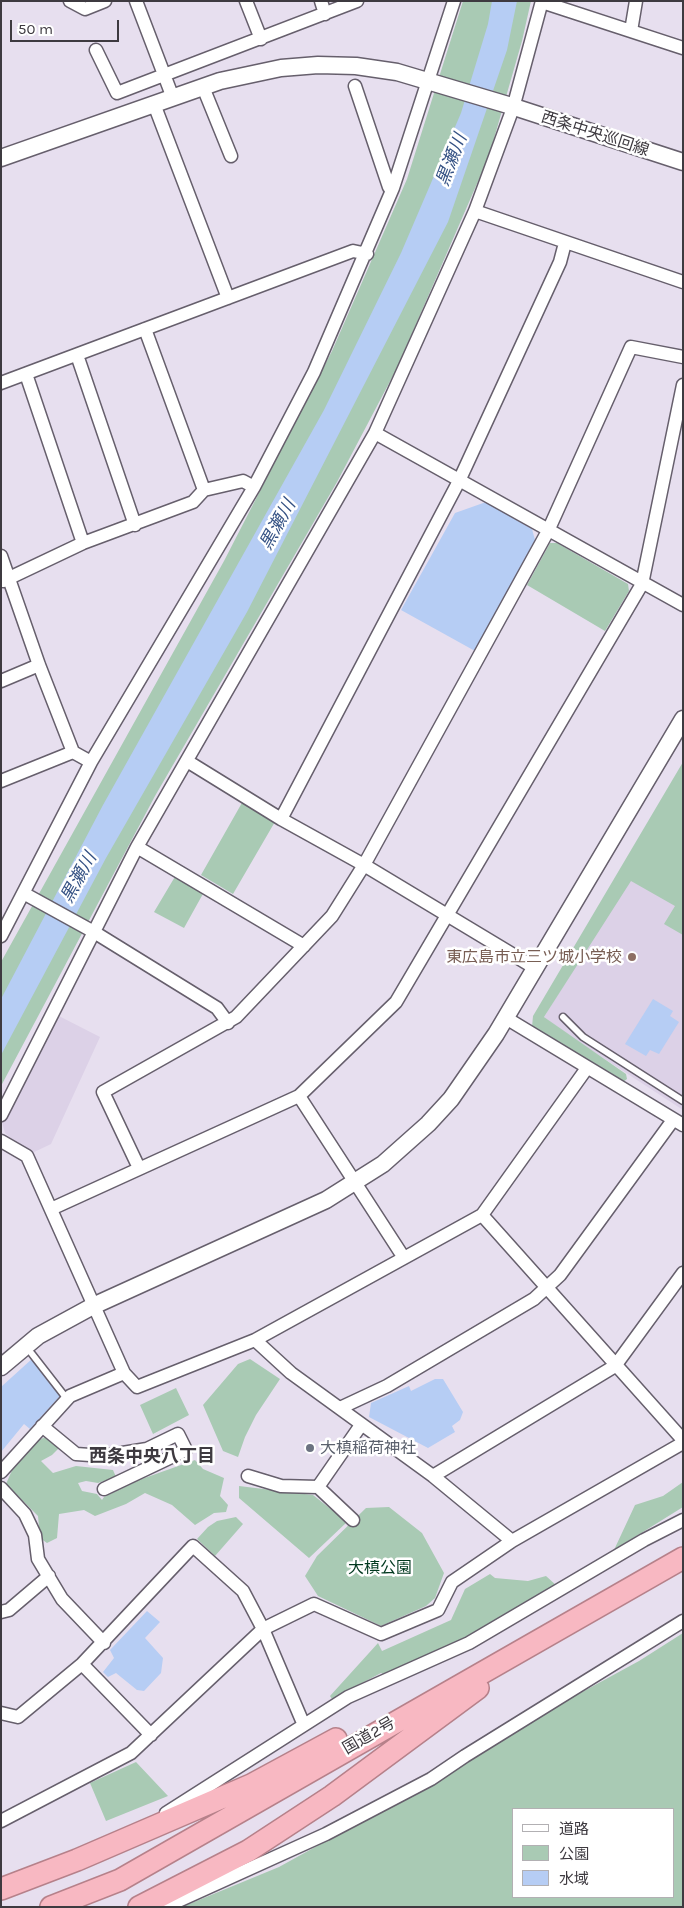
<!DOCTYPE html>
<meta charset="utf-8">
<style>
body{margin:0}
#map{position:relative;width:684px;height:1908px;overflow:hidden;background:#e7dfef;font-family:Karla,"Noto Sans JP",sans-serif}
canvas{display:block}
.frame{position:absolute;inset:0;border:2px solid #3e3a40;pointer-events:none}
.legend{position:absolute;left:512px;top:1808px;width:162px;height:90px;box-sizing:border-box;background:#fff;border:1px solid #b2b0b3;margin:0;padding:6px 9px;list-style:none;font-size:15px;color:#3e3a40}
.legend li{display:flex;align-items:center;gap:10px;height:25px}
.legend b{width:25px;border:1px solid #b2b0b3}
.scale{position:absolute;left:10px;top:20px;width:109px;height:22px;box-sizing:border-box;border:2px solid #3e3a40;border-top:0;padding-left:6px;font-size:15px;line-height:18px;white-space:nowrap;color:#3e3a40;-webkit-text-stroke:4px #fff;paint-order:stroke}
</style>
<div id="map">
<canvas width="684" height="1908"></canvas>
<div class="frame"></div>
<ul class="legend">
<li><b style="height:6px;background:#fff"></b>道路</li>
<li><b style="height:14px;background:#a9cab4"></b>公園</li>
<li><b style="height:14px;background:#b6cdf4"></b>水域</li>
</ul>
<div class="scale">50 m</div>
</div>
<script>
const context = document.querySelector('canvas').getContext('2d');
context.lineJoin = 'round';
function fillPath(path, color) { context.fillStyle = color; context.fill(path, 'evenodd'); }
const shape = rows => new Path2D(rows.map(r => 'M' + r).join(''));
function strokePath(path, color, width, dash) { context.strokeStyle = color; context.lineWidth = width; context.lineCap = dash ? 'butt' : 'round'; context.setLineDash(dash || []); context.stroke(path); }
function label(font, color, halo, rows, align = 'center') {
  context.font = font + ' Karla,"Noto Sans JP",sans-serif'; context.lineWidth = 5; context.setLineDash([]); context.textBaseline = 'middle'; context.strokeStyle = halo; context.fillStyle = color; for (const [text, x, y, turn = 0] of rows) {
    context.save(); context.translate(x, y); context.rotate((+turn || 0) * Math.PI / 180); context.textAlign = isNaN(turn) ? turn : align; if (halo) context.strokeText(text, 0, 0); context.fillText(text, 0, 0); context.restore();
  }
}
fillPath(shape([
 [683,793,683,1110,571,1037,544,1017],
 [57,1015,100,1037,51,1144,30,1154,5,1133,2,1122]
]), '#dcd1e7');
fillPath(shape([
 [463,1,531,1,522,41,489,156,397,368,337,482,155,796,1,1086,1,962,224,561,332,351,407,179],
 [550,543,557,543,628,584,629,591,605,631,527,585],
 [683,762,683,935,664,924,675,906,631,881,544,1017,626,1074,627,1079,623,1082,532,1027,533,1016],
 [243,801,276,820,233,894,201,875],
 [176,875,204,892,184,928,154,912],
 [250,1359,280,1379,256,1415,245,1437,238,1457,223,1451,203,1405,238,1364],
 [176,1388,189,1415,153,1434,140,1405],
 [45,1437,60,1447,52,1455,41,1461,53,1473,76,1466,113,1470,116,1477,98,1483,86,1481,78,1483,82,1491,97,1494,102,1500,104,1497,139,1480,195,1460,203,1469,224,1478,220,1496,228,1505,226,1512,214,1513,195,1525,172,1505,145,1493,126,1504,95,1516,84,1510,59,1514,57,1538,47,1543,40,1538,38,1516,6,1484,13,1468,39,1440],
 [683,1482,683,1507,614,1550,635,1505,663,1496],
 [239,1486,313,1495,347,1522,309,1558,239,1498],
 [389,1507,422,1533,444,1573,435,1598,426,1606,381,1626,318,1596,305,1576,317,1556,366,1508],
 [236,1517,243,1524,215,1556,197,1539,208,1527,217,1521],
 [490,1574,495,1578,528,1581,546,1576,557,1586,507,1619,389,1677,381,1673,332,1699,330,1696,378,1643,382,1651,451,1620,465,1589],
 [683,1633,683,1907,182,1907,279,1867,375,1814,465,1756,639,1661],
 [513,1809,673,1809,673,1897,513,1897],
 [136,1762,168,1796,106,1821,90,1783]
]), '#a9cab4');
fillPath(shape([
 [492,1,517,1,507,50,448,222,247,612,106,858,1,1055,1,999,103,805,324,410,401,253,461,113,488,24],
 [486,502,532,529,535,540,475,651,401,610,455,513],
 [653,999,673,1011,670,1016,679,1022,659,1054,650,1050,646,1056,625,1044],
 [33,1358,61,1395,30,1429,24,1424,1,1452,1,1387],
 [435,1379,443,1379,463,1412,460,1420,452,1426,455,1432,428,1448,369,1417,371,1403,409,1386,411,1391],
 [147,1611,160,1622,145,1638,163,1658,161,1673,144,1691,137,1690,116,1673,108,1677,103,1672,114,1658,110,1650]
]), '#b6cdf4');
const service = shape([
 [563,1017,583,1037,683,1101],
 [32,1354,67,1399]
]);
const minor = shape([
 [70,1,85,9,105,1],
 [136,1,173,98],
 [246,1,261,39],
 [321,1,325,14],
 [542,2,683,48],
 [631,31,636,1],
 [96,50,117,93,357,1],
 [355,86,389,187,393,188],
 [203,87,231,156],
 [154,104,228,298],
 [475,211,683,282],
 [145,329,204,490,243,481,254,487],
 [77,355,135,525],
 [26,374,83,543],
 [1,383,353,251,367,254],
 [375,433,683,605],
 [1,556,39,665,73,752,91,762],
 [3,581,83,543,193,502,204,490],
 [1,681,39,665],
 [187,761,281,819,364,865,535,968],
 [1,781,73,752],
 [281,819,459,481,560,262,565,243],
 [137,847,304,946],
 [25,894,94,932,217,1008,228,1023],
 [1,936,91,762,254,487,314,372,393,188,454,1],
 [506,1018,683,1125],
 [299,1096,404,1258],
 [1,1115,137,847,375,433,475,211,513,108,542,1],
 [1,1141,27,1156,124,1373,137,1387,255,1340,482,1215,587,1068],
 [139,1168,103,1092,236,1017,332,916,364,865,548,531,631,347,683,357],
 [51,1209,299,1096,396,1002,642,584,683,385],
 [482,1215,683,1440],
 [255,1340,291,1373,433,1476,512,1541],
 [340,1408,387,1386,534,1299,560,1275,673,1120],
 [42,1426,76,1454,104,1456,147,1449,178,1434,186,1450,104,1489],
 [1,1472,70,1396,124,1373],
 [248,1476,281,1486,318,1487],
 [433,1476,615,1366,683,1273],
 [1,1488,25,1514,35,1535,38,1559,62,1599,104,1643],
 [353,1520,318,1487,361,1425],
 [1,1612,9,1610,49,1576],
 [82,1664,151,1735],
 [1,1713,18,1717,82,1664,193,1546,243,1591,263,1629,303,1723],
 [166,1813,348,1697,469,1643,644,1540,683,1520],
 [1,1821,131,1753,263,1629,314,1604,381,1634,438,1610,452,1582,512,1541,683,1443],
 [165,1907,326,1834,431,1779,465,1756,683,1621]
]);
const tertiary = shape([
 [1,158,220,81,281,68,318,65,356,66,397,72,508,105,683,162],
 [1,1367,38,1336,93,1306,326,1200,383,1164,428,1124,451,1099,496,1034,683,719]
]);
const trunk = shape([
 [1,1889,77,1860,251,1785,336,1739],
 [51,1907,120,1880,683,1558],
 [139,1907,248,1851,332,1796,478,1688]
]);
strokePath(service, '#665f6c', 9);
strokePath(minor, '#665f6c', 15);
strokePath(tertiary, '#665f6c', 19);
strokePath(trunk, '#b6818a', 24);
strokePath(service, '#fff', 6);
strokePath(minor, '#fff', 12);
strokePath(tertiary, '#fff', 16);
strokePath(trunk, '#f8b8c2', 21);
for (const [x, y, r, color] of [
 [632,957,5,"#8d6e63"],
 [310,1448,5,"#6b7280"]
]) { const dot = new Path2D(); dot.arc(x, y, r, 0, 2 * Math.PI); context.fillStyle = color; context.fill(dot); strokePath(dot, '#fff', 2); }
label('16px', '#3e3a40', '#fff', [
 ["西条中央巡回線",595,134,18],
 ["国道2号",369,1736,-30]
]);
label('16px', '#785e54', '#fff', [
 ["東広島市立三ツ城小学校",622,957]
], 'right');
label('16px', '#5b616d', '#fff', [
 ["大槙稲荷神社",320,1448]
], 'left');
label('16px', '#01391f', '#fff', [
 ["大槙公園",380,1568]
]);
label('italic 18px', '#355284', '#fff', [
 ["黒瀬川",452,160,-69],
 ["黒瀬川",278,525,-61],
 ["黒瀬川",79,878,-61]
]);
label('bold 18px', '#3e3a40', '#fff', [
 ["西条中央八丁目",152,1457]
]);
</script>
